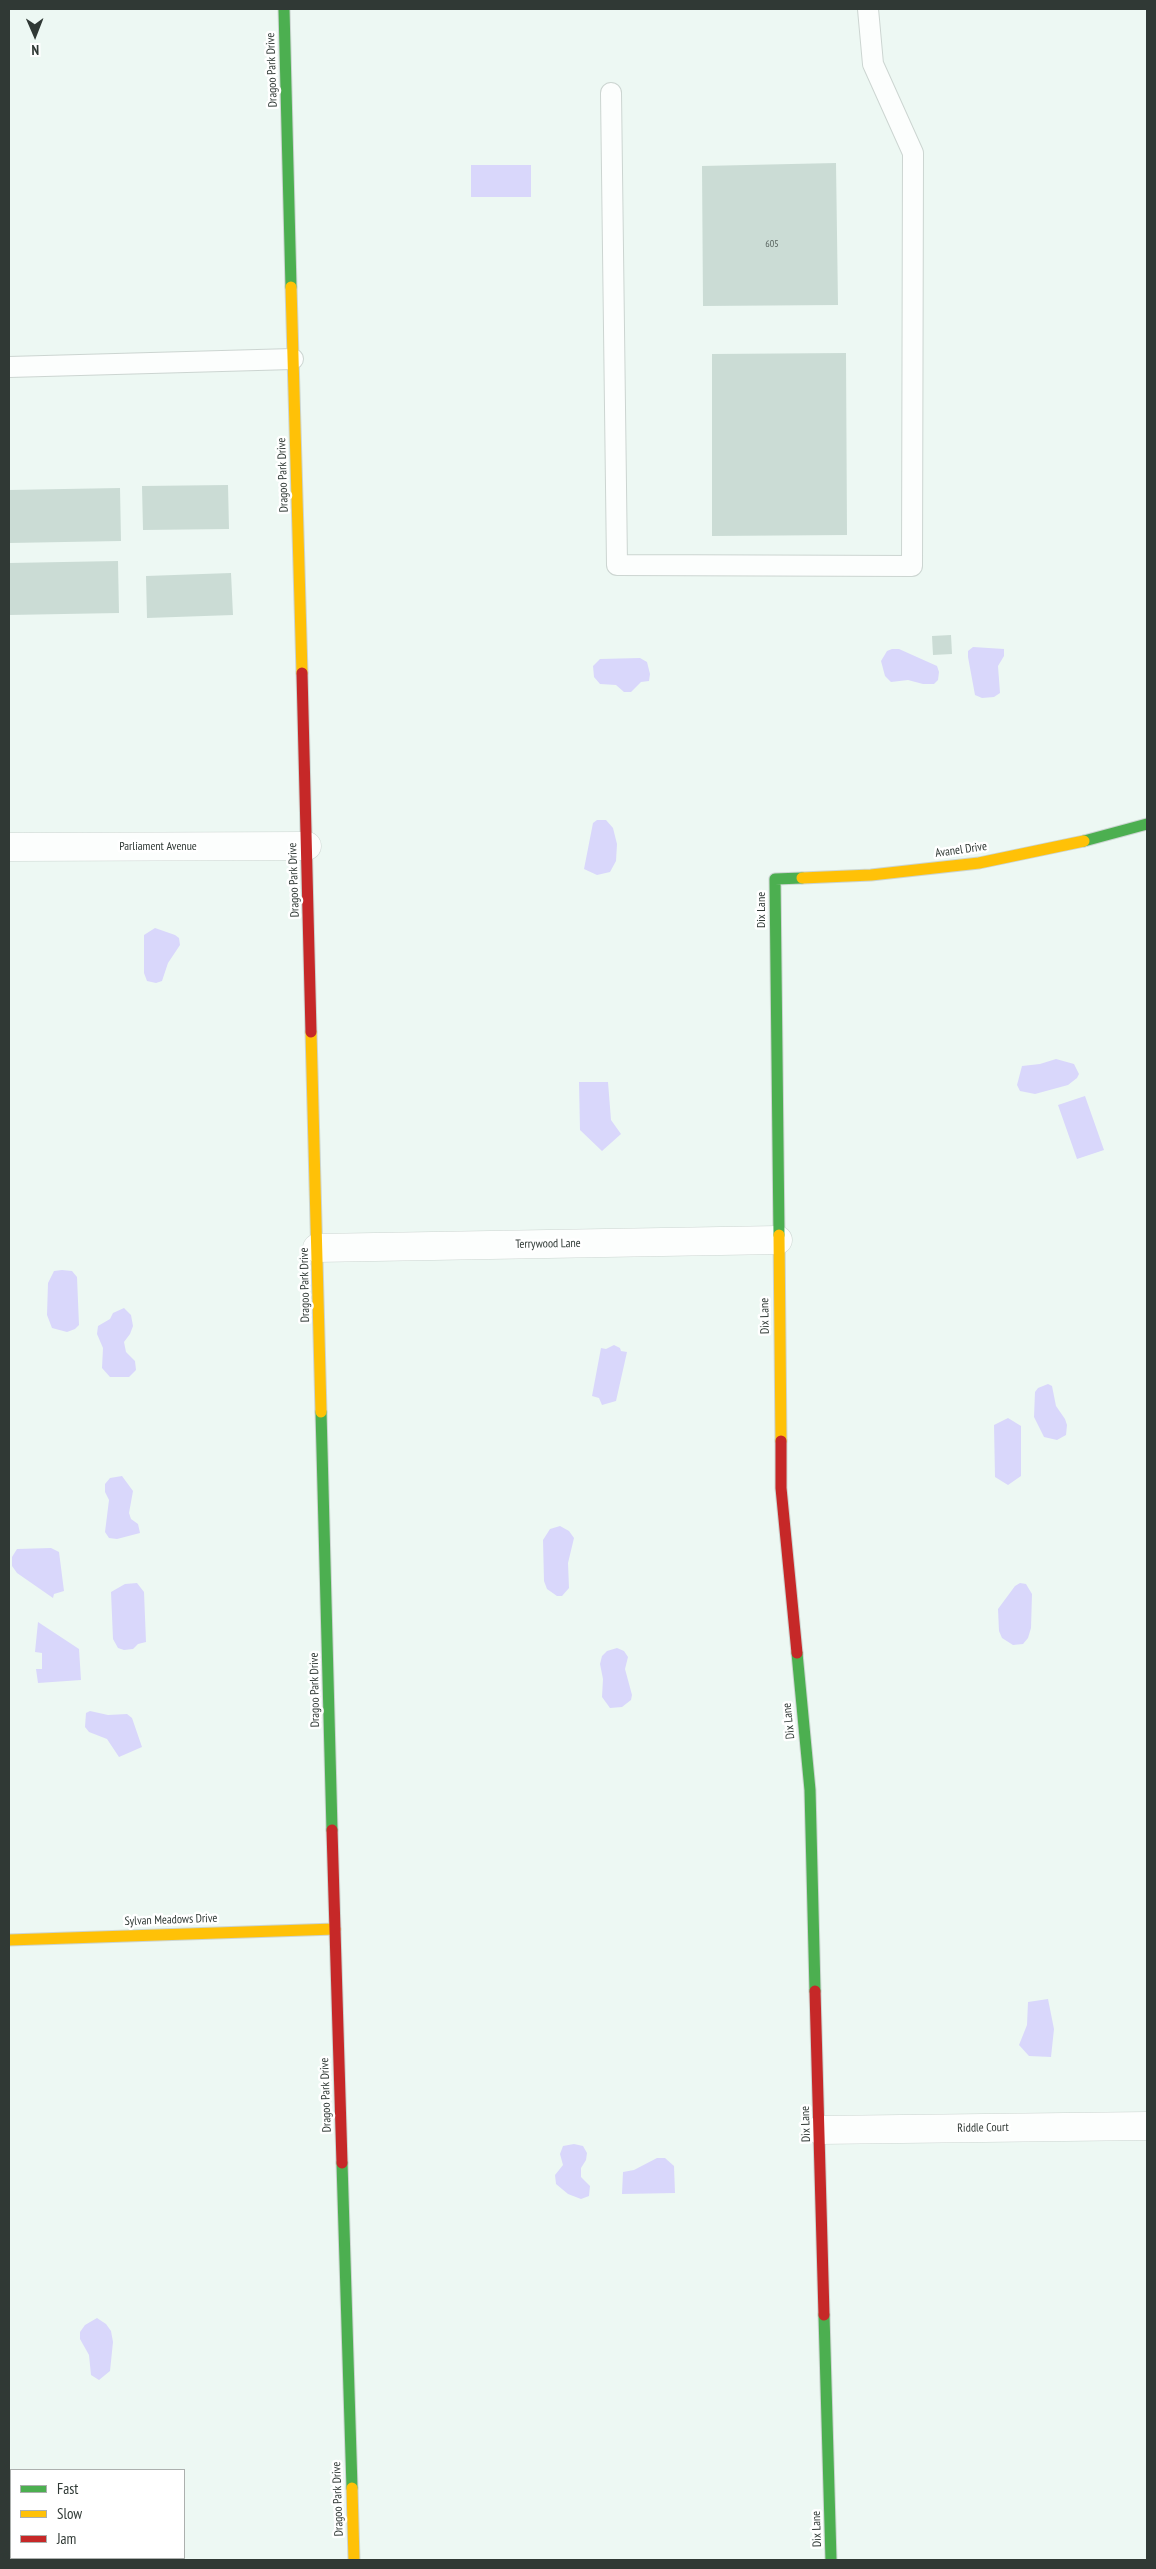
<!DOCTYPE html>
<style>
body{margin:0}
#map{position:relative;width:1156px;height:2569px;overflow:hidden;background:#edf8f3;font-family:"PT Sans Narrow",sans-serif}
canvas{display:block}
.frame{position:absolute;inset:0;border:10px solid #303935;pointer-events:none}
.legend{position:absolute;left:10px;top:2469px;width:175px;height:90px;box-sizing:border-box;background:#fff;border:1px solid #acb0ae;margin:0;padding:6px 9px;list-style:none;font-size:15px;color:#303935}
.legend li{display:flex;align-items:center;gap:10px;height:25px}
.legend b{width:25px;border:1px solid #acb0ae}
.north{position:absolute;left:10px;top:10px;width:50px;height:50px;-webkit-text-stroke:4px #fff;paint-order:stroke;rotate:179deg;font-size:14px;font-weight:700;line-height:20px;text-align:center;color:#303935}
.north::after{content:'';display:block;margin:auto;width:18px;height:22px;background:#303935;clip-path:polygon(50% 0,100% 100%,50% 72%,0 100%)}
</style>
<div id="map">
<canvas width="1156" height="2569"></canvas>
<div class="frame"></div>
<ul class="legend">
<li><b style="height:6px;background:#4caf50"></b>Fast</li>
<li><b style="height:6px;background:#ffc107"></b>Slow</li>
<li><b style="height:6px;background:#c62828"></b>Jam</li>
</ul>
<div class="north">N</div>
</div>
<script>
const context = document.querySelector('canvas').getContext('2d');
context.lineJoin = 'round';
function fillPath(path, color) { context.fillStyle = color; context.fill(path, 'evenodd'); }
const shape = rows => new Path2D(rows.map(r => 'M' + r).join(''));
function strokePath(path, color, width, dash) { context.strokeStyle = color; context.lineWidth = width; context.lineCap = dash ? 'butt' : 'round'; context.setLineDash(dash || []); context.stroke(path); }
function label(font, color, halo, rows, align = 'center') {
  context.font = font + ' "PT Sans Narrow",sans-serif'; context.lineWidth = 5; context.setLineDash([]); context.textBaseline = 'middle'; context.strokeStyle = halo; context.fillStyle = color; for (const [text, x, y, turn = 0] of rows) {
    context.save(); context.translate(x, y); context.rotate((+turn || 0) * Math.PI / 180); context.textAlign = isNaN(turn) ? turn : align; if (halo) context.strokeText(text, 0, 0); context.fillText(text, 0, 0); context.restore();
  }
}
fillPath(shape([
 [471,165,531,165,531,197,471,197],
 [973,647,1004,649,1004,656,998,666,1000,693,994,697,982,698,975,695,968,657,968,651],
 [892,649,899,649,937,666,939,672,938,680,934,684,923,684,908,680,891,682,885,676,881,661,887,651],
 [640,658,647,662,650,674,649,681,641,682,631,692,624,692,616,685,600,684,594,677,593,666,600,659],
 [597,820,606,820,613,828,617,844,616,861,610,872,597,875,584,869,593,823],
 [155,928,175,935,179,938,180,945,168,963,162,981,156,983,147,981,144,973,144,935],
 [1056,1059,1074,1064,1079,1074,1077,1078,1068,1085,1035,1094,1020,1091,1017,1085,1022,1066,1040,1064],
 [579,1082,608,1082,611,1120,621,1134,602,1151,580,1130],
 [1085,1096,1104,1150,1077,1159,1058,1105],
 [62,1270,72,1271,77,1277,79,1325,75,1329,67,1332,52,1328,47,1315,48,1283,54,1271],
 [124,1308,131,1315,133,1326,130,1334,124,1342,126,1352,135,1361,136,1370,129,1377,110,1377,102,1368,103,1348,97,1334,98,1326,110,1319,113,1313],
 [614,1345,620,1348,621,1351,627,1352,616,1401,602,1405,599,1398,592,1396,601,1348,606,1349],
 [1048,1384,1052,1386,1056,1406,1065,1419,1067,1425,1066,1435,1057,1440,1044,1437,1034,1417,1035,1392,1038,1388],
 [1008,1418,1021,1426,1021,1476,1008,1485,995,1477,994,1425],
 [122,1476,133,1491,129,1513,131,1519,138,1524,140,1533,117,1539,109,1538,105,1532,109,1500,105,1492,105,1484,110,1478],
 [560,1526,569,1531,574,1538,568,1563,569,1588,562,1596,557,1596,547,1589,544,1581,543,1540,550,1529],
 [51,1548,59,1552,64,1591,54,1594,53,1598,17,1573,12,1566,12,1557,17,1549],
 [137,1583,144,1592,146,1642,138,1644,133,1649,124,1650,118,1648,113,1639,111,1592,125,1584],
 [1020,1583,1026,1584,1032,1594,1031,1628,1028,1638,1023,1644,1013,1645,1002,1638,999,1631,998,1609,1015,1586],
 [38,1622,79,1649,81,1680,38,1683,36,1669,42,1669,42,1653,35,1652],
 [617,1648,624,1651,628,1657,625,1669,632,1695,631,1700,622,1707,610,1708,602,1697,603,1679,600,1664,602,1656,607,1651],
 [90,1711,108,1715,127,1714,132,1718,142,1747,119,1757,107,1739,89,1732,85,1727,86,1713],
 [1048,1999,1054,2029,1051,2057,1029,2056,1019,2045,1027,2025,1028,2002],
 [574,2144,583,2146,587,2153,586,2160,581,2168,581,2177,590,2186,589,2196,581,2199,568,2194,556,2184,555,2175,563,2165,560,2154,563,2146],
 [657,2158,665,2158,674,2166,675,2193,622,2194,623,2172,634,2170],
 [97,2318,106,2324,111,2331,113,2342,110,2371,99,2380,91,2375,89,2355,80,2339,80,2332,85,2325]
]), '#d9d7fb');
fillPath(shape([
 [836,163,838,305,703,306,702,166],
 [846,353,847,535,712,536,712,354],
 [228,485,229,529,143,530,142,486],
 [120,488,121,541,9,543,9,490],
 [118,561,119,613,9,615,9,563],
 [231,573,233,615,147,618,146,576],
 [951,635,952,654,933,655,932,636]
]), '#cbdcd5');
const lane = shape([
 [611,93,617,565,912,566,913,153,873,64,868,9],
 [9,367,293,359]
]);
const street = shape([
 [9,847,307,846],
 [317,1248,778,1240],
 [820,2130,1147,2126]
]);
const fast = shape([
 [284,9,291,287],
 [1084,841,1147,824],
 [779,1235,775,879,802,878],
 [321,1412,332,1830],
 [797,1653,810,1790,815,1991],
 [342,2163,352,2488],
 [824,2315,831,2560]
]);
const slow = shape([
 [291,287,302,673],
 [802,878,871,875,979,863,1084,841],
 [311,1032,321,1412],
 [779,1235,781,1441],
 [9,1940,335,1929],
 [352,2488,354,2560]
]);
const jam = shape([
 [302,673,311,1032],
 [781,1441,781,1488,797,1653],
 [332,1830,342,2163],
 [815,1991,824,2315]
]);
strokePath(lane, '#ccd5d1', 22);
strokePath(street, '#ccd5d1', 29);
strokePath(fast, '#ccd5d1', 13);
strokePath(slow, '#ccd5d1', 13);
strokePath(jam, '#ccd5d1', 13);
strokePath(lane, '#fcfefd', 20);
strokePath(street, '#fcfefd', 28);
strokePath(fast, '#4caf50', 11);
strokePath(slow, '#ffc107', 11);
strokePath(jam, '#c62828', 11);
label('10px', '#57625d', null, [
 ["605",772,244]
]);
label('12px', '#303935', '#fff', [
 ["Dragoo Park Drive",272,70,-92],
 ["Dragoo Park Drive",283,475,-92],
 ["Parliament Avenue",158,847],
 ["Avanel Drive",961,850,-8],
 ["Dragoo Park Drive",294,880,-92],
 ["Dix Lane",762,910,-90],
 ["Terrywood Lane",548,1244,-1],
 ["Dragoo Park Drive",305,1285,-91],
 ["Dix Lane",765,1316,-91],
 ["Dragoo Park Drive",315,1690,-91],
 ["Dix Lane",789,1721,-96],
 ["Sylvan Meadows Drive",171,1920,-2],
 ["Dragoo Park Drive",326,2095,-92],
 ["Dix Lane",806,2124,-92],
 ["Riddle Court",983,2128,-1],
 ["Dragoo Park Drive",338,2499,-92],
 ["Dix Lane",817,2529,-92]
]);
</script>
